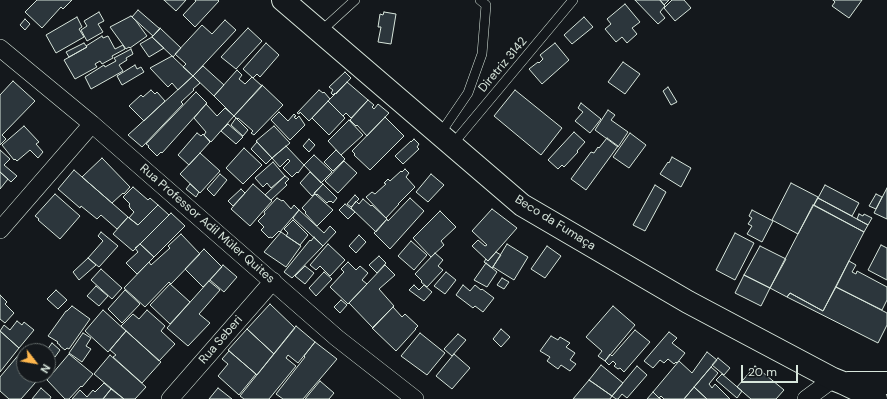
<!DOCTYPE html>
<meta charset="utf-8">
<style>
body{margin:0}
#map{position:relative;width:887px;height:399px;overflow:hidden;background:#14181c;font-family:"DM Sans",sans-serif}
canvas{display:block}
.north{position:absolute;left:16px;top:343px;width:40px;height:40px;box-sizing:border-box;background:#14181c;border:1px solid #626a69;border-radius:50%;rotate:121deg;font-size:11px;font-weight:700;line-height:16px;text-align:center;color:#d8e6dc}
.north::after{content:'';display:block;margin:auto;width:14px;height:18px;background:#ffb74d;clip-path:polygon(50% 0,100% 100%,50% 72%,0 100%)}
.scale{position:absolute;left:741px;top:365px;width:57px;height:18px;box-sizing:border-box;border:2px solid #d8e6dc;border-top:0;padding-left:5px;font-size:12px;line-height:14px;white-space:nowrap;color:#d8e6dc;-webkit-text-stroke:3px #14181c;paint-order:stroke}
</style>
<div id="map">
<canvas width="887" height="399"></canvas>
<div class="north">N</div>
<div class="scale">20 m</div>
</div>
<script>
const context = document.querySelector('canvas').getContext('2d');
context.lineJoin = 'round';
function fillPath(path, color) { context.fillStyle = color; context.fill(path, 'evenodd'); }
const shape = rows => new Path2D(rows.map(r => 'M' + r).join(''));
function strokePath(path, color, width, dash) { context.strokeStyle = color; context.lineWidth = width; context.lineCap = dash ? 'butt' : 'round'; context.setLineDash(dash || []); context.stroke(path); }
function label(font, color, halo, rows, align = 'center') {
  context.font = font + ' "DM Sans",sans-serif'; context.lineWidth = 3; context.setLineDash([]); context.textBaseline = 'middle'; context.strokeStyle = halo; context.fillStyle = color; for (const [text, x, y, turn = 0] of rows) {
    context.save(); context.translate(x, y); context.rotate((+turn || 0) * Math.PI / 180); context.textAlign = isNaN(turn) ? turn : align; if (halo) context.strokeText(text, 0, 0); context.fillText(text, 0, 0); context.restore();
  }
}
const building = shape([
 [37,0,72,0,63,9,61,7,42,28,25,12,37,0],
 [164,0,186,0,176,11,164,0],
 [195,0,218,0,219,1,195,27,183,15,196,1,195,0],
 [635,0,660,0,665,6,660,12,665,18,658,24,635,0],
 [660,0,669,0,664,5,660,0],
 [672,0,684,0,691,8,675,21,664,8,672,0],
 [833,0,862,0,849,18,832,6,835,2,833,0],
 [625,4,640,22,632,28,637,34,627,43,622,37,616,42,605,29,611,24,607,19,625,4],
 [138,10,160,29,153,36,132,17,138,10],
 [99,12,104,21,98,24,103,32,87,41,81,30,87,26,84,21,99,12],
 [384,12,396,14,391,44,378,42,381,27,378,27,380,14,383,15,384,12],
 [131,16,136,21,147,36,130,48,129,47,126,49,110,27,131,16],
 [77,17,82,27,79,29,84,37,56,53,46,35,77,17],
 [584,17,593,27,572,44,564,35,584,17],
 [25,19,30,24,25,30,20,25,25,19],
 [225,20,236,30,193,76,183,67,186,64,175,54,202,25,212,34,225,20],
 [160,28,181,48,173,57,152,37,160,28],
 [248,28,262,41,236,69,221,57,248,28],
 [102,36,103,38,108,36,115,49,123,45,125,49,112,56,113,58,102,64,100,61,95,64,97,67,75,79,64,60,87,47,86,46,102,36],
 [152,37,164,48,149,57,140,44,152,37],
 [84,43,87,47,69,57,66,52,84,43],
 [266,43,279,55,260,77,257,74,253,78,243,69,266,43],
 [555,43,569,60,542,84,529,69,538,62,539,63,543,59,540,55,555,43],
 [131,49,133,54,126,58,127,60,119,65,123,71,91,89,85,77,104,65,105,67,116,61,114,58,131,49],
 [172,56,193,76,178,90,172,83,168,87,150,68,172,56],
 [623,62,640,74,625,94,608,82,623,62],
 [135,65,137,69,141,67,144,72,122,85,117,76,135,65],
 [203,66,224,85,214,96,193,76,203,66],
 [237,70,242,75,239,79,245,84,252,77,262,86,234,116,214,96,237,70],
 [345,72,351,78,336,94,335,93,333,95,331,93,333,90,329,87,345,72],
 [193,76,200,83,193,89,194,90,181,102,183,104,142,147,128,135,193,76],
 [13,81,35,101,2,135,6,139,0,145,0,95,13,81],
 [347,82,368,100,351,118,346,113,343,116,328,101,347,82],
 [262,85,283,105,254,135,251,133,253,131,238,118,237,119,234,116,262,85],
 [668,87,677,102,671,105,663,91,668,87],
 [151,90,155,94,157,92,165,101,144,121,129,106,141,95,143,97,151,90],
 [319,90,323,93,324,92,330,99,309,121,300,112,299,114,297,113,319,90],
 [515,90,562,128,541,155,494,116,515,90],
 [196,92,207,103,162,153,161,152,157,156,148,147,149,146,146,144,196,92],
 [368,100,374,105,372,107,374,109,378,104,389,113,367,136,357,125,356,126,350,120,368,100],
 [328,101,345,118,329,135,312,118,328,101],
 [581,103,601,119,590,133,575,121,583,112,578,108,581,103],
 [206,104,217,116,225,108,234,116,211,142,204,135,206,132,194,118,206,104],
 [608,110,615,115,611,120,628,132,618,147,595,130,608,110],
 [279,112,288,121,294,114,296,116,294,117,296,119,299,116,305,125,290,140,271,120,279,112],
 [385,117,404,136,370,170,354,155,355,154,352,151,385,117],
 [236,118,248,130,243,136,231,125,236,118],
 [349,120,363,135,341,155,328,141,349,120],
 [228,124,243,137,236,144,221,131,228,124],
 [24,126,39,142,36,144,43,152,38,158,30,150,17,161,15,159,14,160,2,145,24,126],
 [274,126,290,143,272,158,256,141,274,126],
 [574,132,585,142,577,151,578,152,564,167,562,165,558,169,548,160,574,132],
 [197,133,201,136,203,134,210,142,189,165,178,155,197,133],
 [630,133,646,145,629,168,613,157,630,133],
 [607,138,618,146,586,190,571,179,591,152,594,153,598,147,599,148,607,138],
 [309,139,315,145,309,152,303,146,309,139],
 [414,139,419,144,417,147,419,149,403,164,395,156,411,141,411,142,414,139],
 [257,142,272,158,266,164,251,149,257,142],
 [286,146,304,165,298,173,297,172,292,177,283,168,290,161,288,159,280,167,272,158,286,146],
 [244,148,262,165,243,184,226,168,244,148],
 [0,150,10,159,4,165,17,176,11,182,0,172,0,150],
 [336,150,345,159,333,171,324,162,336,150],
 [200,153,220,171,200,193,180,174,200,153],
 [314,155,332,172,321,183,304,165,314,155],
 [672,157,691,168,681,187,660,174,668,162,669,163,672,157],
 [102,158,130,187,124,194,123,193,112,203,82,177,102,158],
 [344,161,357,173,338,193,325,181,344,161],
 [273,162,285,176,271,188,267,183,263,187,255,178,273,162],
 [405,169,409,173,406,177,415,187,398,204,399,204,386,218,366,197,372,192,375,194,386,184,384,183,388,179,390,181,401,171,402,172,405,169],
 [74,170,128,217,117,229,101,215,97,219,81,206,80,208,58,189,74,170],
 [0,172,8,179,0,189,0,172],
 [310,172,323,184,312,196,300,183,310,172],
 [220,174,227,180,214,196,207,189,220,174],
 [431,174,444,185,428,202,416,192,431,174],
 [285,176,289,179,285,183,287,185,271,200,265,195,285,176],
 [791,183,818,197,798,234,772,220,791,183],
 [190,184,199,192,196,197,186,189,190,184],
 [253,184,272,201,250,226,231,209,253,184],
 [323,184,337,198,333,203,331,201,330,202,329,201,327,203,317,194,316,195,314,193,323,184],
 [655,185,666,192,645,231,633,225,655,185],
 [825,185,859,203,852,216,818,198,825,185],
 [133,187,148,200,150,198,158,205,138,225,129,218,134,212,130,208,129,205,130,204,123,197,133,187],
 [887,188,887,219,874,213,887,188],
 [241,189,245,193,233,206,228,201,241,189],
 [55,194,80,216,60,239,38,220,39,219,35,216,55,194],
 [315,194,333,210,317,226,305,213,306,212,302,208,315,194],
 [876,194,882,197,876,209,869,206,876,194],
 [355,195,359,199,351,207,347,204,355,195],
 [277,198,282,201,283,200,291,209,294,205,299,210,280,232,279,231,272,238,270,237,269,238,261,230,264,227,258,221,265,214,264,212,277,198],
 [410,198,424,211,390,249,374,233,387,219,388,221,410,198],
 [818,198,868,225,864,232,814,205,818,198],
 [363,199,371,206,372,205,387,219,376,232,351,208,356,201,359,204,363,199],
 [345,204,355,212,348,219,339,210,345,204],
 [158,205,169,215,133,251,113,234,128,217,138,225,158,205],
 [813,205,864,232,823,311,790,293,787,297,770,288,813,205],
 [492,209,517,228,488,261,472,246,478,240,485,246,487,245,472,231,492,209],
 [299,210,324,233,330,226,336,232,323,246,293,218,299,210],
 [752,210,773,221,762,242,747,234,752,226,748,224,752,218,749,216,752,210],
 [440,211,456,227,441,241,444,245,431,257,413,238,440,211],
 [171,213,185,226,154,257,140,244,171,213],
 [859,214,863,216,864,214,872,218,868,225,857,219,859,214],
 [293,220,308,235,300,245,286,236,288,233,284,229,293,220],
 [101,232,118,246,99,267,88,258,103,241,98,236,101,232],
 [281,232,301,246,286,267,264,252,281,232],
 [735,233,754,243,735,280,716,270,735,233],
 [181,234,200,254,171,284,169,282,145,307,124,288,149,262,151,265,170,248,168,246,181,234],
 [359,235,366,242,356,253,349,246,359,235],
 [314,237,323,246,292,278,284,272,310,240,311,241,314,237],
 [411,241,427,255,414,270,398,256,411,241],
 [140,244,154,257,137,274,126,263,138,252,135,248,140,244],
 [328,244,345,260,330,276,320,266,316,270,310,265,328,244],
 [507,244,528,257,514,280,493,267,507,244],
 [881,245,887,248,887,280,868,270,881,245],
 [547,246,561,256,545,278,531,269,547,246],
 [760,246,786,259,770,288,744,275,760,246],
 [204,249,222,267,203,287,185,269,204,249],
 [496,252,501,255,492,268,484,262,486,259,488,261,496,252],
 [435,253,443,260,438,266,443,270,427,287,421,282,422,281,415,274,435,253],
 [379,256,386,263,377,273,369,265,379,256],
 [88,258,96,265,79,280,73,272,88,258],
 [849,261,856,265,852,272,856,274,857,271,887,287,887,300,882,310,836,287,849,261],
 [348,262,356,270,360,266,368,273,362,280,367,284,348,304,330,287,344,272,341,269,348,262],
 [486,263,497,272,487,287,474,280,486,263],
 [223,265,237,277,224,292,210,280,223,265],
 [385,265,395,275,379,289,394,306,373,328,349,303,385,265],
 [305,266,314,273,305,284,295,276,305,266],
 [101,269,122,288,112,299,91,280,101,269],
 [324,272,332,279,316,296,309,288,324,272],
 [446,272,456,280,445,294,434,286,446,272],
 [744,275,770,288,761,306,735,293,744,275],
 [502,278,509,282,504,289,497,285,502,278],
 [209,281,220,290,199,314,210,323,188,346,167,328,209,281],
 [170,284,190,302,170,324,150,305,170,284],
 [414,285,419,290,424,285,432,292,424,301,409,290,414,285],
 [463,285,470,291,475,285,481,290,482,289,494,298,483,312,475,306,473,308,456,295,463,285],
 [96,286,108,296,99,306,87,296,96,286],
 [836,287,887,313,887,325,878,343,787,297,790,293,823,311,836,287],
 [56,290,67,300,58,309,47,299,56,290],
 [125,290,140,304,122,323,108,309,125,290],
 [0,295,7,302,5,304,14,313,5,323,0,319,0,295],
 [341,300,347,305,340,313,334,307,341,300],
 [270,304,295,328,274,354,247,329,270,304],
 [72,306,90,319,69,349,67,348,65,350,60,346,60,345,57,343,58,342,48,336,66,311,67,311,72,306],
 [613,306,635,325,605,361,598,356,602,351,586,337,613,306],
 [393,307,402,317,405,314,418,326,415,329,416,329,396,351,372,328,393,307],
 [103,310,126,331,108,352,85,331,103,310],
 [147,310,165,326,161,331,175,344,159,361,121,326,133,314,139,319,147,310],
 [17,321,22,325,24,322,34,330,19,348,0,331,4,325,10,330,17,321],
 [296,326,315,342,298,363,288,355,286,358,296,366,269,399,244,399,240,396,296,326],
 [247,329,274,354,257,375,228,350,247,329],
 [501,329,510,337,501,347,493,339,501,329],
 [635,330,650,342,624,372,620,368,618,369,614,366,616,364,613,361,609,365,605,361,610,354,612,356,635,330],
 [0,331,19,348,0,372,0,331],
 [126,331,161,362,142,383,113,357,116,355,110,350,126,331],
 [669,332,677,338,672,343,685,353,677,363,676,362,674,364,668,359,664,363,660,360,653,368,644,361,669,332],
 [83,333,91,338,86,346,91,349,82,362,69,353,83,333],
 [420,333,445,353,427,375,401,356,420,333],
 [458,334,466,340,452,356,444,349,458,334],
 [551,336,558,340,560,337,570,343,566,347,575,353,570,360,576,364,570,371,561,365,558,369,547,361,550,357,540,351,551,336],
 [315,342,337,359,303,399,283,399,276,394,305,357,304,356,315,342],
 [52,343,60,350,55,357,47,350,52,343],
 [229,351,256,374,239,395,218,376,228,364,222,359,229,351],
 [21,352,24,355,24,375,42,375,21,399,9,399,0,391,0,377,21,352],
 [707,352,717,360,684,399,664,399,661,396,659,398,653,392,679,361,692,373,707,352],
 [69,354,93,374,82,387,81,386,69,399,65,399,47,380,69,354],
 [454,354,470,368,452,389,436,376,454,354],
 [110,355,146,387,135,399,124,399,94,374,110,355],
 [718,358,730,368,724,375,712,365,718,358],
 [601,365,623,383,612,396,589,380,601,365],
 [637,366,647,375,627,398,622,394,618,399,616,399,612,396,637,366],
 [755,366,784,390,776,399,751,399,737,387,755,366],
 [711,367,718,373,709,384,712,388,715,384,730,399,707,399,694,387,711,367],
 [722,374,742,391,737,398,716,380,722,374],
 [589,380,595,384,612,396,610,399,573,399,589,380],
 [320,381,334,393,329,399,305,399,320,381],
 [104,383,111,389,103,399,72,399,80,390,87,397,93,390,95,392,104,383],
 [694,387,707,399,684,399,694,387],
 [41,388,51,397,50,399,32,399,41,388],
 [218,388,232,399,209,399,218,388],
 [111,389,124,399,103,399,111,389],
 [653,392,659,398,661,399,647,399,653,392]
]);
fillPath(building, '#2c363c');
strokePath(building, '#d8e6dc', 1);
const lane = shape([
 [320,32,355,0],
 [440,134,468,93,482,54,486,5,480,0],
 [452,145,573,0]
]);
const street = shape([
 [0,48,92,124,337,338,415,399],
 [0,230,92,124],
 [170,399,273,281],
 [806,399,833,379]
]);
const secondary = shape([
 [283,0,522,205,688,302,833,379,843,383,876,399],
 [848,383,887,383]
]);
strokePath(lane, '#d8e6dc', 10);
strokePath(street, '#d8e6dc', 18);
strokePath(secondary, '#d8e6dc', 24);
strokePath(lane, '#14181c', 9);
strokePath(street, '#14181c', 17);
strokePath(secondary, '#14181c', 22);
label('12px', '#d8e6dc', '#14181c', [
 ["Diretriz 3142",503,65,-50],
 ["Beco da Fumaça",555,223,32],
 ["Rua Professor Adil Müler Quites",207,224,41],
 ["Rua Seberi",221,340,-49]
]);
</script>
